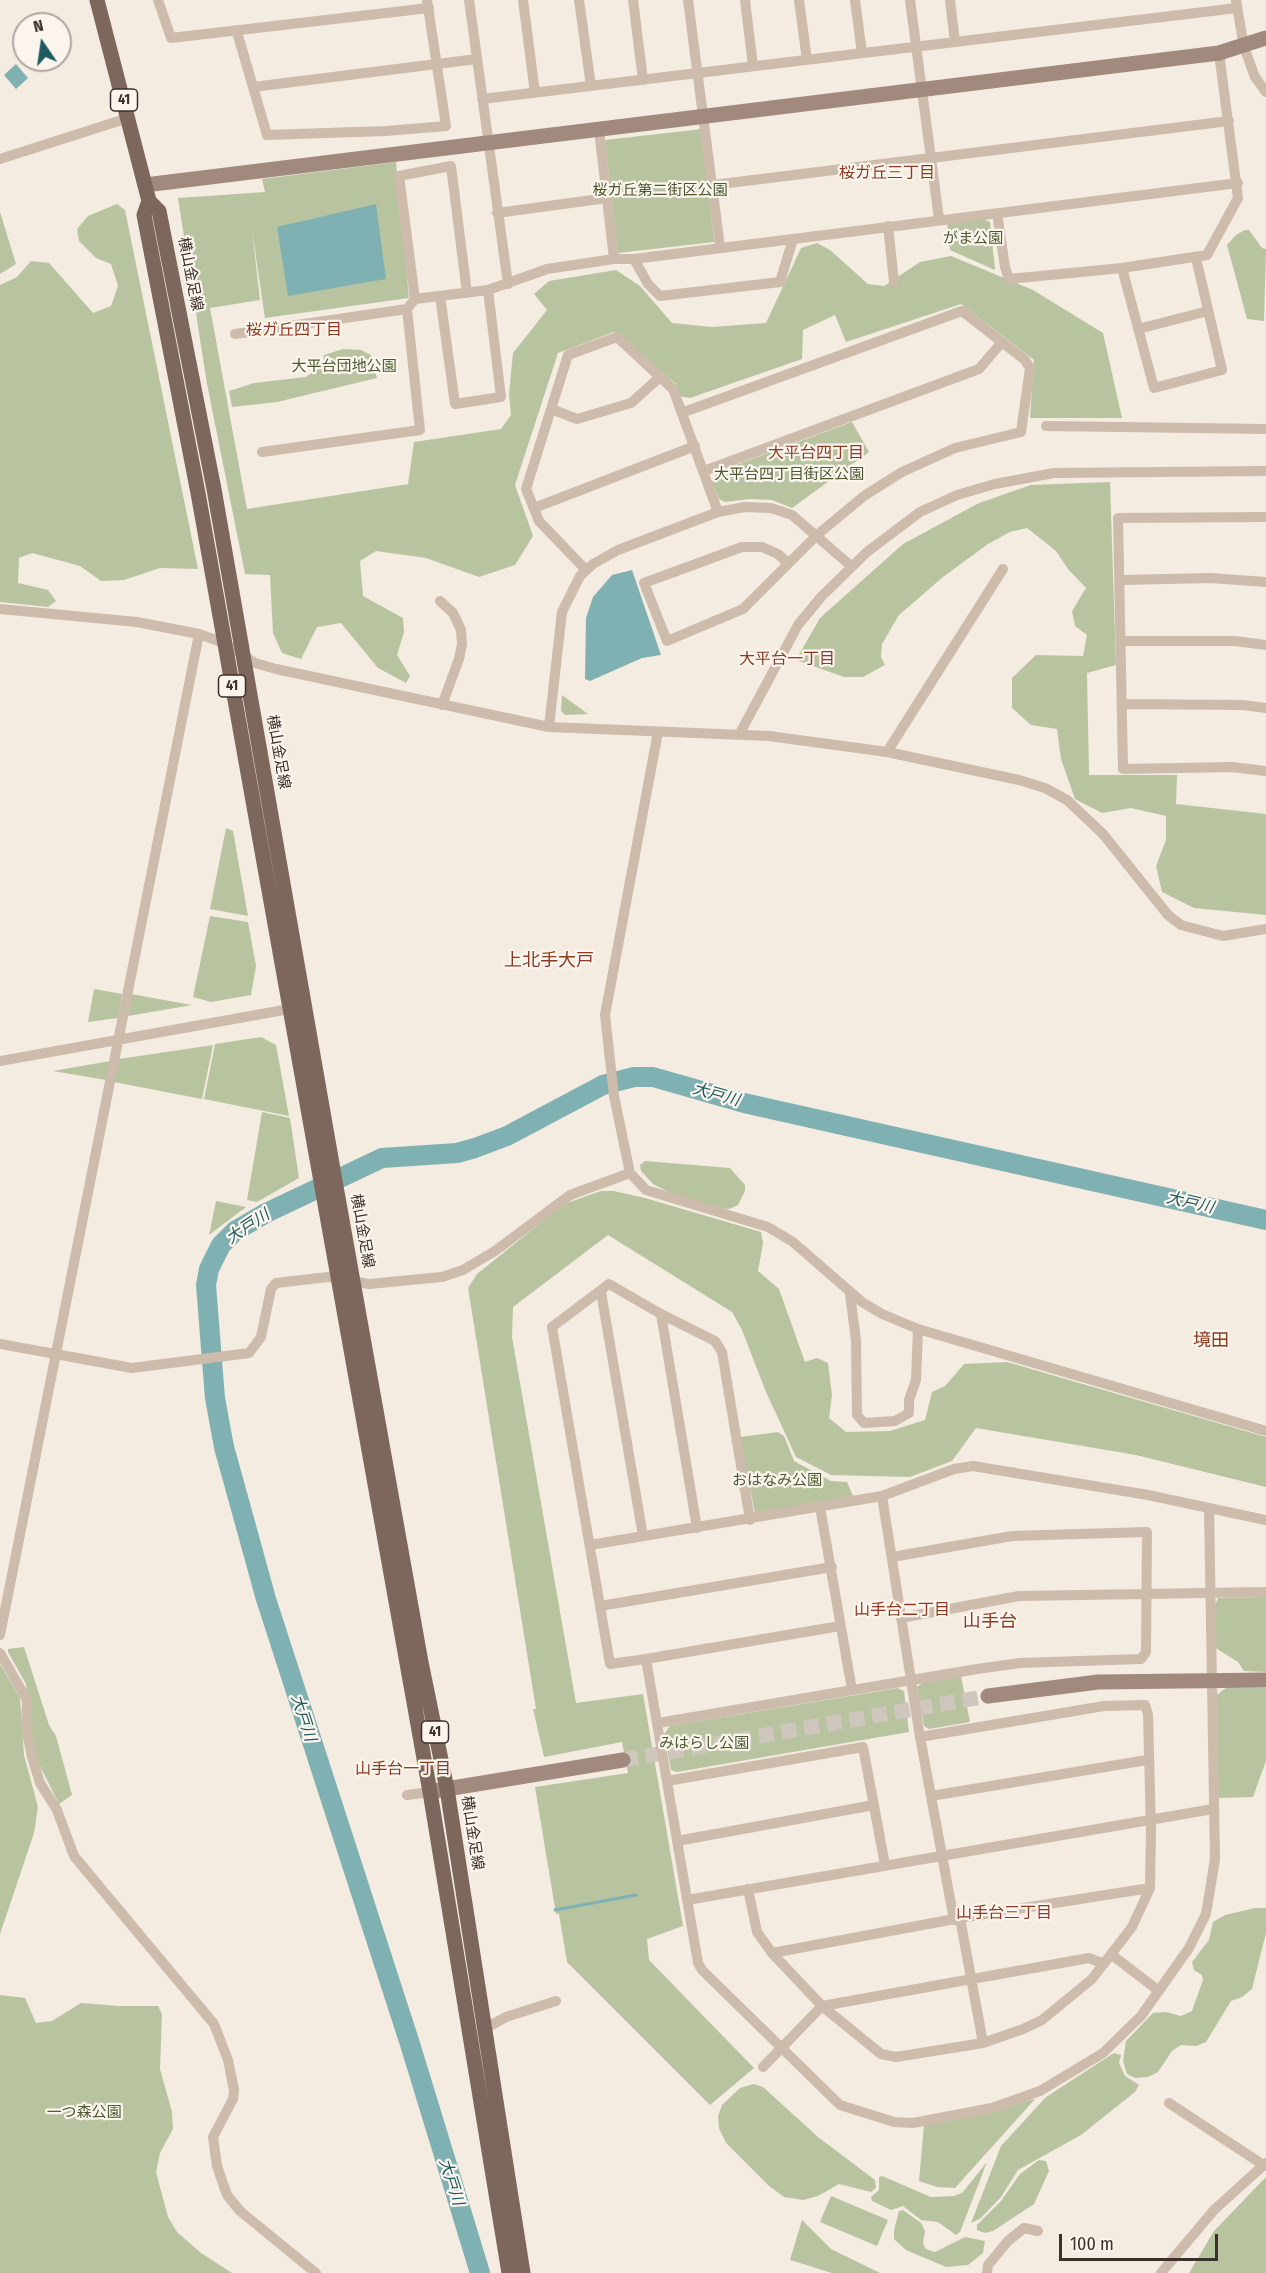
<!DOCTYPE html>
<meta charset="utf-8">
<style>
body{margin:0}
#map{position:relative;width:1266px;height:2273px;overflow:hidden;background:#f4ebe1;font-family:"Fira Sans Condensed",sans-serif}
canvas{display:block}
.north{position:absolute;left:12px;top:12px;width:60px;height:60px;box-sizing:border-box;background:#fbf5ee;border:2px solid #aea6a0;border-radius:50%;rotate:347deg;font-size:16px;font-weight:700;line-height:24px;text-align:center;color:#3b302b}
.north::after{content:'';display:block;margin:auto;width:21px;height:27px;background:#1f5a5e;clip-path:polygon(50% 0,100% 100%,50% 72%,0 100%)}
.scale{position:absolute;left:1059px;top:2234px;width:159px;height:27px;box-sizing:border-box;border:3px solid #3b302b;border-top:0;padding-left:8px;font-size:18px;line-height:21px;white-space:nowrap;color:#3b302b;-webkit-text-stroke:4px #fbf5ee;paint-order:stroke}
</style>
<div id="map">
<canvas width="1266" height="2273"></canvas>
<div class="north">N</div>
<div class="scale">100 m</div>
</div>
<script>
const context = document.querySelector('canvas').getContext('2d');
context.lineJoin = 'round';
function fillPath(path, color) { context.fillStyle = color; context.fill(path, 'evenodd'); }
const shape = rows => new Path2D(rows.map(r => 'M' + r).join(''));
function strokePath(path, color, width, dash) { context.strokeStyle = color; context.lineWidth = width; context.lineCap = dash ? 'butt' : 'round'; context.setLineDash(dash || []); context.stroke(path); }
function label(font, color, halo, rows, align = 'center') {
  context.font = font + ' "Fira Sans Condensed","Noto Sans JP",sans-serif'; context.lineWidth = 4.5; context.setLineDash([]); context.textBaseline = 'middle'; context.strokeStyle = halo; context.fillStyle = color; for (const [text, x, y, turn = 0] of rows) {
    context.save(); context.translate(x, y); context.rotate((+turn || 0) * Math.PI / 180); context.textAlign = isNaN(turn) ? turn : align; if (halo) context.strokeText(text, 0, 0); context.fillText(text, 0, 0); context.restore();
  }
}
fillPath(shape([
 [702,129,714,242,618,253,605,140],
 [396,162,409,298,265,318,252,230,260,300,210,308,247,509,408,484,414,442,501,429,511,415,509,394,513,353,547,310,534,294,549,281,616,270,640,286,672,323,712,327,766,323,801,248,817,243,830,250,868,284,884,286,920,262,951,256,1033,290,1103,333,1122,418,1030,418,1034,360,961,304,846,342,835,315,803,330,802,359,690,398,679,396,676,384,614,332,558,353,515,485,533,536,515,565,479,577,426,558,376,551,360,561,363,596,403,618,404,632,397,655,410,676,406,683,378,668,341,623,317,627,301,659,282,653,273,633,270,575,245,574,207,384,178,198,265,192,262,179],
 [117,204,125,210,198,569,160,568,124,580,101,581,80,566,32,553,19,558,18,583,48,590,56,601,48,607,0,602,0,285,17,277,31,261,49,263,93,313,111,306,118,286,111,264,96,258,79,241,77,229,88,216],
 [0,212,16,264,0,274],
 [983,219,990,222,995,270,950,250,947,223],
 [1245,230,1249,230,1262,248,1266,249,1264,321,1247,319,1227,245,1236,235],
 [343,349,361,350,371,355,377,378,277,402,232,407,229,391,254,383,306,377,323,364,324,355],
 [852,422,869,452,792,508,772,500,749,499,725,502,719,499,712,482,717,472],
 [1110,482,1116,665,1087,673,1089,775,1177,775,1176,804,1266,814,1266,915,1194,908,1162,892,1156,866,1166,840,1166,816,1131,808,1102,813,1075,799,1061,759,1057,729,1031,725,1012,708,1012,678,1036,655,1083,656,1087,635,1075,626,1072,611,1086,588,1068,569,1056,551,1027,528,1010,532,988,544,943,577,899,615,882,644,881,657,885,665,863,677,844,677,796,660,820,618,903,544,979,503,1031,485],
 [562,695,588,714,565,715,561,711],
 [226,828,233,831,248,916,210,909],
 [210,916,248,922,256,966,251,995,211,1002,193,997],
 [94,989,122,994,118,1018,88,1022],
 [131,994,192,1005,128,1016],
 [261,1037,276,1045,289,1116,204,1099,215,1044],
 [213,1045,202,1099,114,1082,119,1059],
 [110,1061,106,1080,53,1071],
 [262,1112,290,1118,299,1178,257,1202,247,1200],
 [645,1161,730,1168,745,1185,745,1191,738,1205,729,1209,717,1208,675,1195,653,1184,641,1171,640,1165],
 [601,1191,614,1191,645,1198,761,1232,763,1243,758,1271,779,1289,805,1362,817,1358,828,1363,832,1395,829,1418,846,1432,890,1431,925,1420,932,1392,945,1386,964,1364,1007,1362,1266,1437,1266,1487,1136,1455,976,1428,952,1461,910,1477,831,1475,796,1457,766,1392,742,1330,732,1312,608,1235,513,1307,512,1337,576,1703,643,1694,683,1926,647,1939,649,1960,754,2068,710,2105,567,1962,559,1914,556,1914,535,1787,628,1773,622,1742,544,1757,533,1709,536,1709,468,1288,477,1274,564,1204],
 [216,1201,246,1207,209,1235],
 [778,1432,784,1436,794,1461,831,1481,847,1482,853,1496,755,1514,740,1437],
 [1266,1597,1266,1672,1244,1671,1238,1662,1214,1647,1215,1605,1218,1598],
 [24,1647,49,1725,56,1736,72,1795,59,1804,37,1760,31,1738,26,1684,8,1652,8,1649],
 [0,1664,20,1698,24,1755,38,1807,34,1833,0,1934],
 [961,1676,970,1722,929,1729,924,1726,917,1687,922,1683],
 [898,1688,904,1691,909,1732,677,1772,671,1770,664,1734,670,1726],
 [1226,1688,1266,1688,1266,1761,1253,1797,1217,1798,1214,1697],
 [1255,1908,1266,1908,1266,1933,1252,1989,1242,1997,1231,2001,1206,2042,1196,2046,1181,2045,1172,2051,1158,2072,1148,2077,1135,2078,1127,2074,1123,2061,1126,2041,1153,2013,1166,2012,1181,2016,1192,2011,1203,1980,1202,1975,1194,1970,1192,1962,1209,1940,1213,1922,1225,1915],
 [0,1995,25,1998,36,2023,52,2021,81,2003,119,2006,158,2006,162,2014,160,2069,172,2112,173,2129,160,2153,156,2172,168,2217,177,2232,201,2253,232,2273,0,2273],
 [1114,2053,1121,2055,1119,2063,1125,2076,1139,2085,1135,2092,1081,2135,1018,2170,1001,2197,981,2218,971,2223,1001,2146,1046,2097],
 [754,2084,763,2087,818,2137,875,2180,876,2188,871,2192,839,2184,818,2196,803,2200,784,2197,769,2186,726,2143,719,2128,718,2116,722,2105,740,2088],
 [1035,2099,955,2188,937,2187,919,2181,924,2125],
 [1039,2160,1046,2161,1049,2171,1034,2204,993,2231,985,2233,977,2230,977,2225,1001,2201,1020,2174],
 [987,2162,960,2232,956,2235,938,2222,921,2220,903,2206,891,2210,872,2201,871,2197,879,2190,879,2177,882,2176,931,2197,954,2196,962,2193],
 [1266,2177,1266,2273,1189,2273,1214,2231],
 [831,2196,888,2220,877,2246,820,2222],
 [903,2210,921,2223,925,2231,923,2244,926,2249,935,2252,965,2237,985,2241,983,2253,968,2265,946,2267,906,2250,894,2239,894,2230,899,2211],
 [802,2220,831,2249,880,2273,832,2273,790,2260]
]), '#b8c4a0');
fillPath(shape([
 [16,64,28,78,16,89,4,75],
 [376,204,386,279,288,296,277,227],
 [632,570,661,655,642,658,590,681,585,679,586,618,593,597,612,575]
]), '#7fb0b2');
strokePath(shape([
 [555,1910,636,1895]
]), '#7fb0b2', 3);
strokePath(shape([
 [480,2273,410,2044,266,1599,224,1447,215,1398,206,1285,209,1269,221,1245,235,1231,266,1213,382,1158,457,1153,475,1148,507,1136,603,1085,634,1077,653,1077,744,1103,1266,1220]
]), '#7fb0b2', 20);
strokePath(shape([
 [623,1760,988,1696]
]), '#cfc6bd', 15, [15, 8]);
strokePath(shape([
 [158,0,171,38,429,8],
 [469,0,508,284],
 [523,0,535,93],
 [579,0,591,86],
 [633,0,643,80],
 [688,0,720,247],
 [745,0,753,66],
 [799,0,807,60],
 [855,0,862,53],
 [910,0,939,219],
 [950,0,955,42],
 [1236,0,1244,47,1255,77,1266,92],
 [237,32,267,135,386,131,446,126,427,0],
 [253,87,477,59],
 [482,99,1237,8],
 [599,130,614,259],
 [0,159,128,118],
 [713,185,1229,121],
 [497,213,607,198],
 [997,213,1005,267,1009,279,1122,268,1207,255,1238,198,1219,53],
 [888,226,894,282],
 [634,259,648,284,660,296,780,282,793,239],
 [1122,268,1154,388,1222,370,1196,258],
 [440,296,455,404,501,397,488,290],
 [415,299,399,176,451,166,467,293],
 [1138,329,1208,311],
 [235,334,407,309],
 [551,409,577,419,631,403,660,377],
 [684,412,962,311,1025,360,1030,368,1021,432,955,448,902,472,864,496,817,535,743,609,667,641,644,583,742,547,762,547,778,554,788,563],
 [1046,426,1266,429],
 [262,452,420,430,407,309,415,299,488,290,547,269,614,259,634,259,1238,183],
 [704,471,979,369,1002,342],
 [534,508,695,446],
 [1266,517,1118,518,1123,769,1232,767,1266,771],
 [586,570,539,521,526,489,568,355,617,337,673,389,718,512],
 [1121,580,1210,578,1266,582],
 [440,601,453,613,461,630,462,644,459,659,442,705],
 [0,609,137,622,199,634,224,643,255,663,276,669,549,727,769,736,887,752,1019,780,1045,788,1067,800,1103,834,1168,915,1181,925,1223,936,1266,929],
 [1121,641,1235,641,1266,645],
 [1122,704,1243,705,1266,708],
 [549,727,562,612,580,576,593,564,618,550,718,512,745,507,771,508,792,515,851,566],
 [658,732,605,1015,614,1096,630,1173,646,1190,768,1227,793,1242,862,1302,882,1314,918,1329,1266,1431],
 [740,733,798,625,821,597,867,552,920,512,957,495,995,484,1054,473,1266,471],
 [887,752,1003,569],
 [0,1061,295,1008],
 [601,1292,643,1536],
 [850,1294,856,1340,857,1415,864,1423,895,1421,909,1413,909,1400,916,1380,918,1329],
 [661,1314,697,1528],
 [0,1344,132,1368,249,1353,261,1337,271,1289,276,1283,328,1277,369,1284,442,1277,463,1270,495,1251,570,1195,630,1173],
 [882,1496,920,1737,954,1920],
 [820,1507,852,1690],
 [750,1520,722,1352,715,1341,661,1314,609,1284,552,1327,610,1664,646,1659,698,1963,702,1970,840,2105,894,2122,913,2123,992,2108,1040,2091,1103,2053,1141,2016,1189,1948,1206,1914,1215,1859,1209,1508],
 [590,1545,882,1496,954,1469,973,1466,1148,1495,1266,1520],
 [600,1606,832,1567],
 [901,1618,1019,1596,1266,1592],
 [0,1635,199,634],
 [0,1653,27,1700,26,1728,32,1757,40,1783,57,1810,74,1856,214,2024,228,2060,234,2090,233,2099,213,2137,217,2166,227,2195,240,2211,316,2273],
 [646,1659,840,1626],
 [658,1723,977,1669,1020,1663,1141,1659,1146,1652,1147,1532,1012,1536,892,1557],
 [667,1781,863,1747,885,1865],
 [407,1795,430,1792],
 [931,1796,1147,1760],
 [677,1841,874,1805],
 [748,1889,757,1932,772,1953,822,2006,881,2054,896,2057,983,2043,1023,2029,1042,2020,1092,1979,1132,1927,1150,1888,1151,1830,1148,1714,1145,1705,1104,1706,920,1737],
 [687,1900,1213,1809],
 [960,1918,983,2043],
 [772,1953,960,1918,1150,1888],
 [1112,1955,1159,1991],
 [486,2028,506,2017,556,2001],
 [763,2067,822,2006,1089,1958,1104,1964],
 [1169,2103,1265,2166],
 [987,2273,988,2265,1008,2241,1024,2228,1038,2231],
 [1161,2273,1214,2210,1266,2163]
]), '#cdbbac', 10);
strokePath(shape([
 [145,185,1219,53,1266,38],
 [988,1696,1098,1682,1266,1680],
 [434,1791,623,1760]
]), '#a18a7d', 15);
strokePath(shape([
 [97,0,149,201,144,215,198,493,430,1792,509,2273],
 [149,201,159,211,214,489,337,1192,421,1662,447,1789,523,2273]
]), '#7d675c', 15);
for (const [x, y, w] of [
 [124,100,27],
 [232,686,27],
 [435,1732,27]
]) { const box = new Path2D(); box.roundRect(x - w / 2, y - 11, w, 22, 4.5); context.fillStyle = '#fbf5ee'; context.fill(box); strokePath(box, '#3b302b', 1.5); }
label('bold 14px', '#3b302b', null, [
 ["41",124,100],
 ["41",232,686],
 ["41",435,1732]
]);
label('15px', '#4a5a2e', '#fbf5ee', [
 ["桜ガ丘第二街区公園",660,191],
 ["がま公園",973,239],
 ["大平台団地公園",344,367],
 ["大平台四丁目街区公園",789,475],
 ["おはなみ公園",777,1481],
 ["みはらし公園",704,1744],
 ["一つ森公園",84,2113]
]);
label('15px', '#3b302b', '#fbf5ee', [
 ["横山金足線",190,274,79],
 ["横山金足線",278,752,80],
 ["横山金足線",362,1231,80],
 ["横山金足線",472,1833,81]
]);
label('16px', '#8c3b22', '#fbf5ee', [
 ["桜ガ丘三丁目",887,174],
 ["桜ガ丘四丁目",294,331],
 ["大平台四丁目",816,454],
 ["大平台一丁目",787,660],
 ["山手台二丁目",902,1611],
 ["山手台一丁目",403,1770],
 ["山手台三丁目",1004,1914]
]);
label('italic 16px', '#1f5a5e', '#fbf5ee', [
 ["大戸川",716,1095,15],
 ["大戸川",1190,1203,13],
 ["大戸川",248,1227,-34],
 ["大戸川",303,1718,72],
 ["大戸川",451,2182,72]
]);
label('18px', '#8c3b22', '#fbf5ee', [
 ["上北手大戸",549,961],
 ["境田",1211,1341],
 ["山手台",990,1622]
]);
</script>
